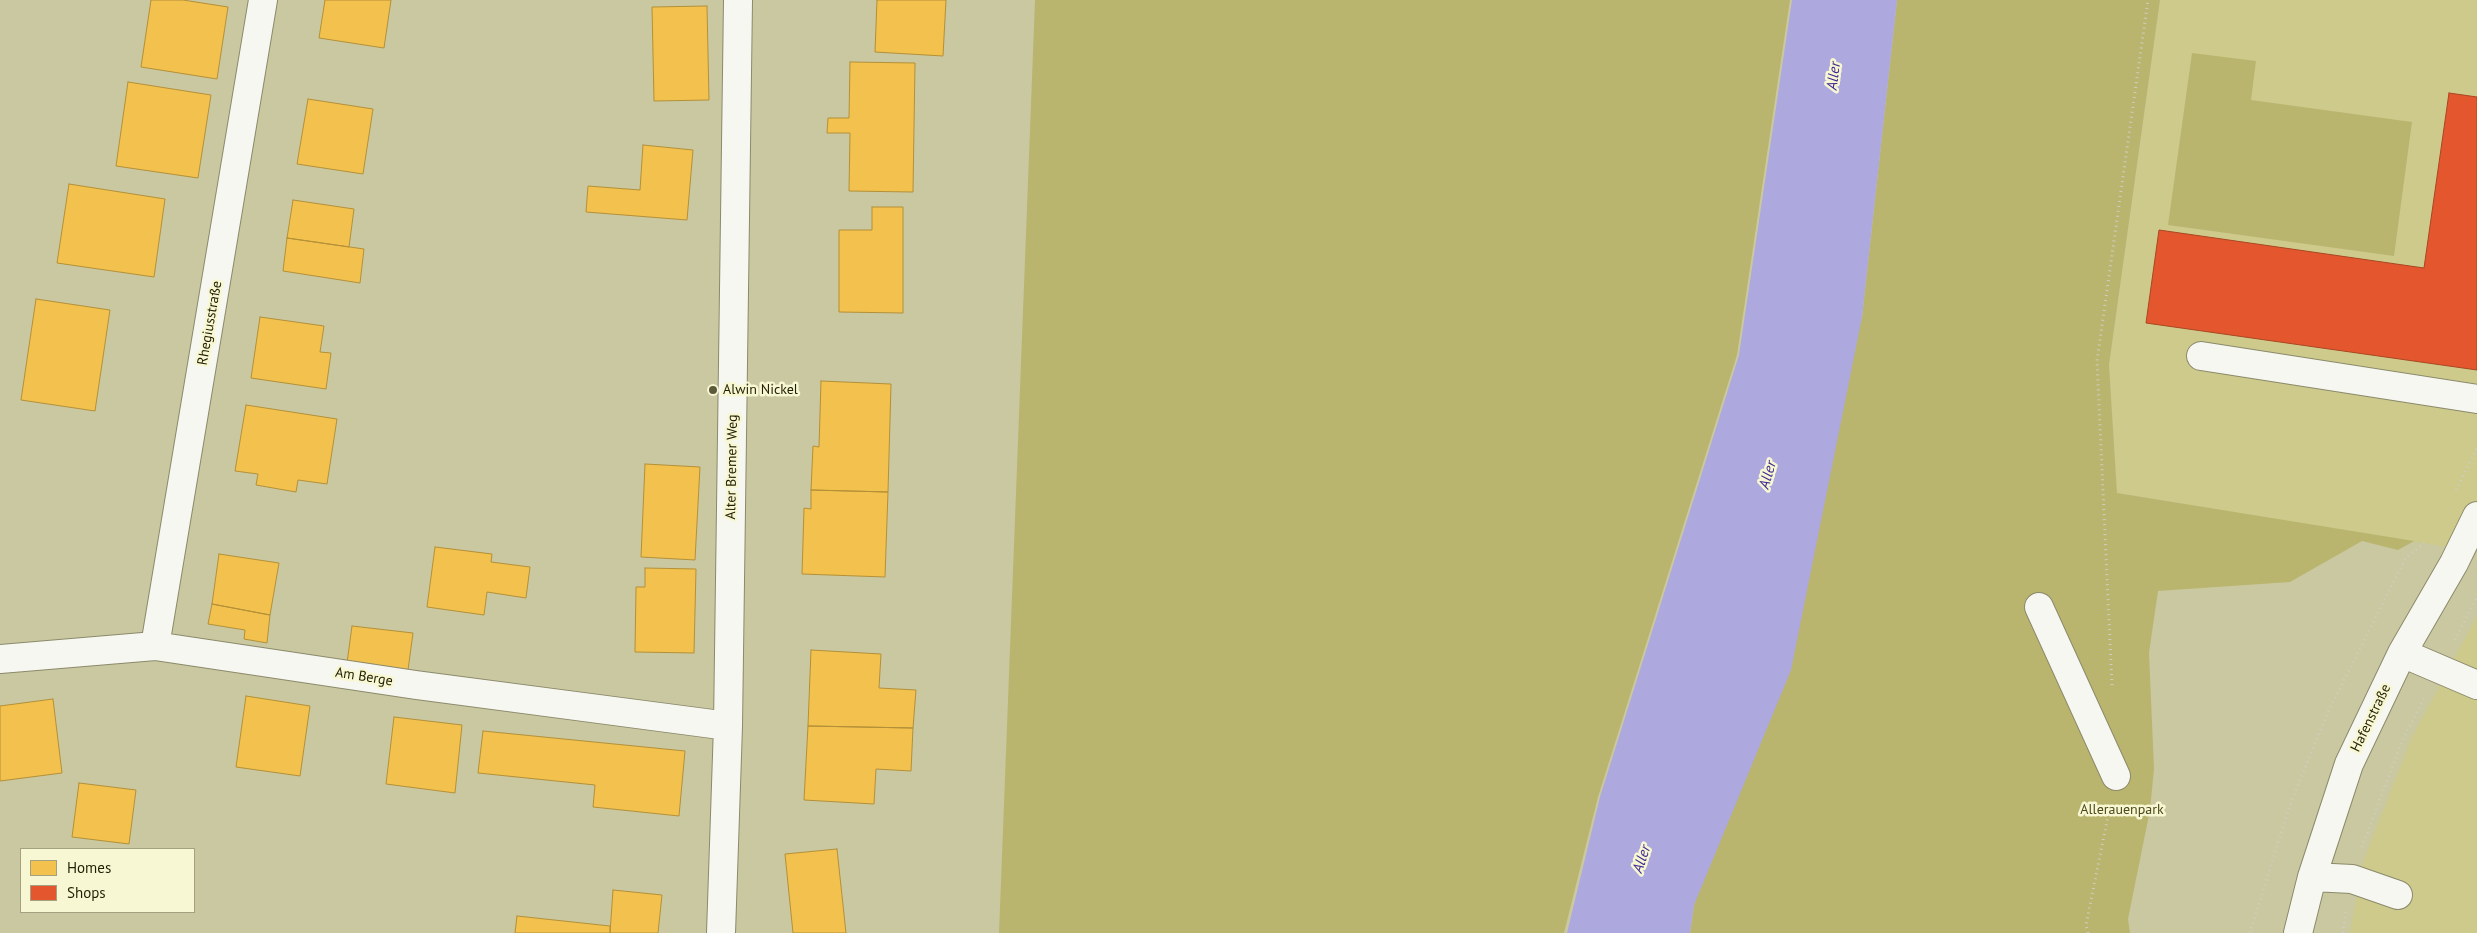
<!DOCTYPE html>
<meta charset="utf-8">
<style>
body{margin:0}
#map{position:relative;width:2477px;height:933px;overflow:hidden;background:#cac8a1;font-family:"PT Sans",sans-serif}
canvas{display:block}
.legend{position:absolute;left:20px;top:848px;width:175px;height:65px;box-sizing:border-box;background:#f8f7d3;border:1px solid #a2a180;margin:0;padding:6px 9px;list-style:none;font-size:15px;color:#211f03}
.legend li{display:flex;align-items:center;gap:10px;height:25px}
.legend b{width:25px;border:1px solid #a2a180}
</style>
<div id="map">
<canvas width="2477" height="933"></canvas>
<ul class="legend">
<li><b style="height:14px;background:#f2c14e"></b>Homes</li>
<li><b style="height:14px;background:#e4572e"></b>Shops</li>
</ul>
</div>
<script>
const context = document.querySelector('canvas').getContext('2d');
context.lineJoin = 'round';
function fillPath(path, color) { context.fillStyle = color; context.fill(path, 'evenodd'); }
const shape = rows => new Path2D(rows.map(r => 'M' + r).join(''));
function strokePath(path, color, width, dash) { context.strokeStyle = color; context.lineWidth = width; context.lineCap = dash ? 'butt' : 'round'; context.setLineDash(dash || []); context.stroke(path); }
function label(font, color, halo, rows, align = 'center') {
  context.font = font + ' "PT Sans",sans-serif'; context.lineWidth = 5; context.setLineDash([]); context.textBaseline = 'middle'; context.strokeStyle = halo; context.fillStyle = color; for (const [text, x, y, turn = 0] of rows) {
    context.save(); context.translate(x, y); context.rotate((+turn || 0) * Math.PI / 180); context.textAlign = isNaN(turn) ? turn : align; if (halo) context.strokeText(text, 0, 0); context.fillText(text, 0, 0); context.restore();
  }
}
fillPath(shape([
 [2160,0,2477,0,2477,552,2117,493,2109,365],
 [2477,616,2477,933,2350,933,2363,862,2412,737]
]), '#cdca8c');
fillPath(shape([
 [1035,0,1790,0,1737,355,1598,797,1564,933,999,933],
 [1897,0,2160,0,2109,365,2117,493,2414,541,2398,550,2362,541,2290,582,2158,591,2149,653,2154,769,2150,810,2128,919,2130,933,1690,933,1694,905,1862,317],
 [2192,53,2256,61,2251,100,2412,122,2394,256,2168,225]
]), '#bab56e');
fillPath(shape([
 [1792,0,1897,0,1862,317,1791,670,1694,905,1690,933,1567,933,1600,797,1739,355]
]), '#ada8de');
const homes = shape([
 [151,0,183,0,228,7,217,79,141,67,151,0],
 [325,0,391,0,384,48,319,38,325,0],
 [877,0,946,0,943,56,875,52,877,0],
 [707,6,709,100,654,101,652,7,707,6],
 [850,62,915,63,913,192,849,191,850,133,827,133,828,118,849,118,850,62],
 [128,82,211,95,198,178,116,166,128,82],
 [308,99,373,109,363,174,297,164,308,99],
 [643,145,693,150,687,220,586,212,588,186,640,190,643,145],
 [69,184,165,199,154,277,57,263,69,184],
 [293,200,354,209,349,247,287,238,293,200],
 [872,207,903,207,903,313,839,312,839,230,872,230,872,207],
 [287,238,364,249,360,283,283,271,287,238],
 [36,299,110,310,95,411,21,400,36,299],
 [260,317,324,326,320,352,331,353,326,389,251,378,260,317],
 [821,381,891,384,888,492,811,490,813,446,819,447,821,381],
 [246,405,337,419,327,484,298,480,296,492,256,485,258,474,235,471,246,405],
 [645,464,700,467,695,560,641,557,645,464],
 [811,490,888,492,885,577,802,574,804,508,811,509,811,490],
 [435,547,492,554,491,562,530,567,526,598,487,592,484,615,427,607,435,547],
 [219,554,279,563,270,615,212,604,219,554],
 [645,568,696,569,694,653,635,652,636,587,645,587,645,568],
 [212,604,270,615,267,643,244,639,245,630,208,624,212,604],
 [352,626,413,633,408,670,347,663,352,626],
 [811,650,881,654,879,688,916,690,913,728,808,726,811,650],
 [246,696,310,706,300,776,236,767,246,696],
 [53,699,62,773,0,781,0,706,53,699],
 [394,717,462,725,455,793,386,784,394,717],
 [808,726,913,728,911,771,876,769,874,804,804,800,808,726],
 [483,731,685,751,679,816,593,807,595,785,478,773,483,731],
 [79,783,136,790,129,844,72,837,79,783],
 [837,849,846,933,793,933,785,854,837,849],
 [613,890,662,895,658,933,610,933,613,890],
 [517,916,610,926,610,933,515,933,517,916]
]);
fillPath(homes, '#f2c14e');
strokePath(homes, '#b39038', 1);
const shops = shape([
 [2449,93,2477,97,2477,370,2146,323,2159,230,2424,268,2449,93]
]);
fillPath(shops, '#e4572e');
strokePath(shops, '#aa4621', 1);
const minor = shape([
 [2201,356,2477,399],
 [2039,607,2116,776],
 [155,646,263,0],
 [2402,653,2477,685],
 [0,659,155,646,416,685,728,726],
 [2312,877,2352,879,2398,895],
 [721,933,728,726,738,0],
 [2298,933,2312,877,2349,764,2402,653,2454,563,2477,516]
]);
strokePath(minor, '#8b8a6b', 30);
strokePath(shape([
 [2456,490,2477,448],
 [2455,640,2477,597],
 [2112,685,2097,361,2148,0],
 [2362,847,2402,741,2424,699],
 [2088,933,2086,925,2110,806],
 [2250,933,2290,805,2327,714,2405,559,2427,541],
 [2343,933,2346,911]
]), '#cecec1', 3, [1, 4]);
strokePath(minor, '#f7f7f1', 28);
for (const [x, y, r, color] of [
 [713,390,5,"#5c5a3a"]
]) { const dot = new Path2D(); dot.arc(x, y, r, 0, 2 * Math.PI); context.fillStyle = color; context.fill(dot); strokePath(dot, '#f8f7d3', 2); }
label('14px', '#211f03', '#f8f7d3', [
 ["Rhegiusstraße",210,323,-80],
 ["Alter Bremer Weg",732,467,-89],
 ["Am Berge",364,677,9],
 ["Hafenstraße",2371,718,-64]
]);
label('14px', '#211f03', '#f8f7d3', [
 ["Alwin Nickel",723,390]
], 'left');
label('14px', '#4d4a1d', '#f8f7d3', [
 ["Allerauenpark",2122,810]
]);
label('italic 15px', '#402a93', '#f8f7d3', [
 ["Aller",1834,76,-83],
 ["Aller",1768,475,-74],
 ["Aller",1642,859,-71]
]);
</script>
